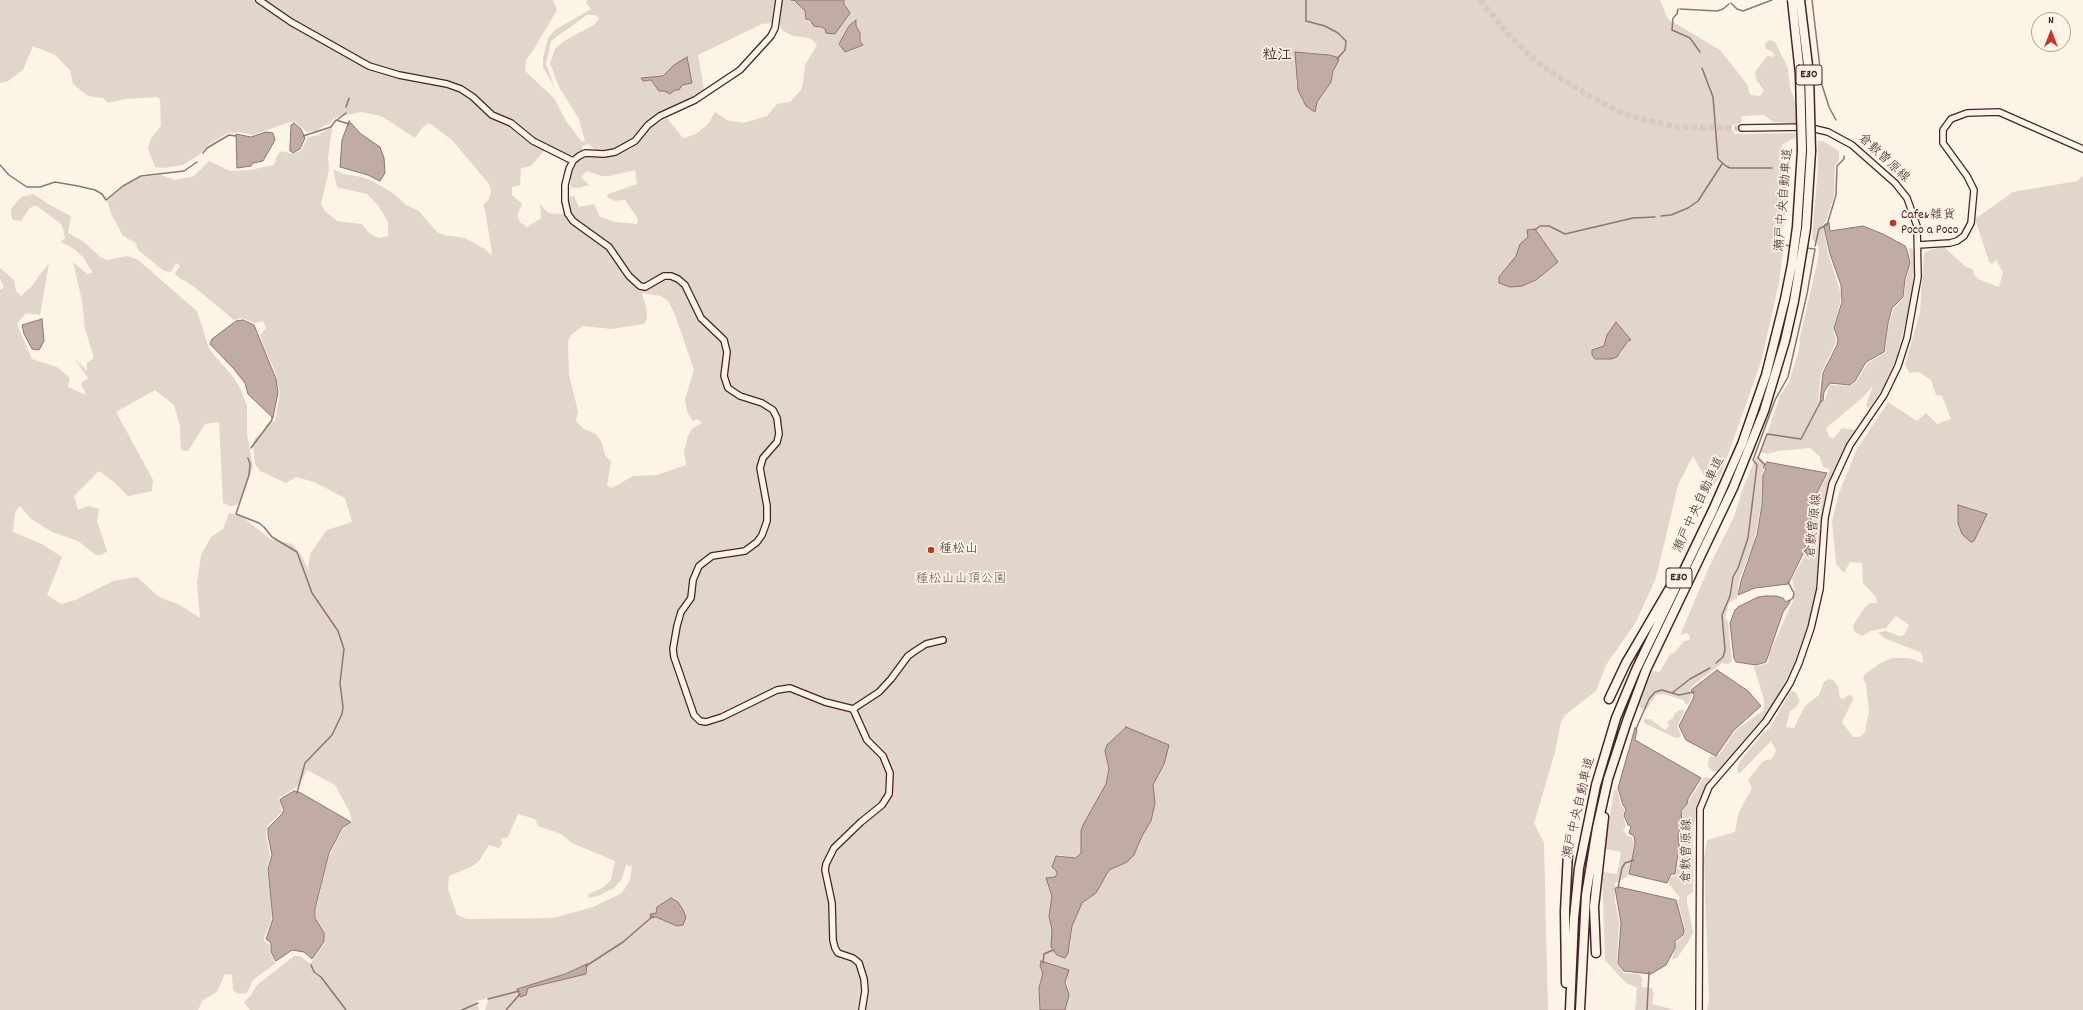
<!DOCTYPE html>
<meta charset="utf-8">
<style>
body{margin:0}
#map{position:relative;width:2083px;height:1010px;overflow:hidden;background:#fcf5e5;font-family:Dekko,sans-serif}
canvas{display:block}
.north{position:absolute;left:2031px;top:12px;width:40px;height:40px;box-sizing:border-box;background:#fcf5e5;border:1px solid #b59f9b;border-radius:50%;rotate:0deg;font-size:11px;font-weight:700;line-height:16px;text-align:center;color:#4a1f2b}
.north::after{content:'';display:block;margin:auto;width:14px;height:18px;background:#c8321e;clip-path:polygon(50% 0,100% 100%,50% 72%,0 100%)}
</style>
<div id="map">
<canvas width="2083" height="1010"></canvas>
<div class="north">N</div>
</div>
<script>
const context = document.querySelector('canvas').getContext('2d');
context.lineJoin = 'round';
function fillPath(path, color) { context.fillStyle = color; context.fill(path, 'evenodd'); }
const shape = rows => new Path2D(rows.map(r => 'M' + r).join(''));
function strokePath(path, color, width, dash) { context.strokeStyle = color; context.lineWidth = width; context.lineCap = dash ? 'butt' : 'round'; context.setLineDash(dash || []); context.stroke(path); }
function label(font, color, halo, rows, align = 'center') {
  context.font = font + ' Dekko,"Klee One",sans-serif'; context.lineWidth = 3.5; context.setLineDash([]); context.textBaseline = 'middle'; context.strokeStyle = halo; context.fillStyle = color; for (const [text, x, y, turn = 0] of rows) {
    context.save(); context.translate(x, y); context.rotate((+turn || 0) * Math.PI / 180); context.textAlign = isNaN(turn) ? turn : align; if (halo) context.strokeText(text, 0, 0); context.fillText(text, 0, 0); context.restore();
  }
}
fillPath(shape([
 [0,0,553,0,557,10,534,49,526,60,525,71,554,98,566,121,582,142,585,141,579,119,559,87,550,63,555,49,564,41,594,25,599,19,596,15,587,15,551,41,546,64,555,88,543,67,543,58,548,38,555,30,591,9,586,3,587,0,794,0,805,11,806,19,816,26,835,34,842,23,847,10,844,0,1660,0,1668,19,1720,50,1747,84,1750,95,1760,96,1764,91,1756,79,1755,72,1767,56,1774,57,1773,52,1766,49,1765,43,1770,40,1775,42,1788,68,1790,88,1796,104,1796,123,1773,122,1764,115,1742,116,1741,123,1732,125,1732,130,1735,134,1796,133,1796,137,1782,145,1787,201,1780,241,1783,250,1779,283,1761,362,1720,477,1711,488,1693,456,1678,485,1656,578,1636,622,1606,665,1596,691,1565,715,1561,722,1555,752,1534,823,1544,843,1548,1010,1065,1010,1069,995,1066,977,1043,973,1039,988,1040,1010,485,1010,489,998,476,1001,479,1010,250,1010,244,1002,251,995,257,985,294,956,300,956,310,964,325,943,324,933,316,918,316,909,328,860,336,841,343,829,352,822,350,813,335,785,307,770,298,786,279,798,282,810,281,813,267,826,266,834,270,856,267,869,272,912,271,922,264,937,264,941,270,945,269,951,276,963,253,980,247,993,238,994,233,990,232,975,225,974,217,992,203,1000,198,1010,0,1010,0,290,4,287,0,279,0,268,14,280,16,291,21,296,30,288,49,263,40,315,26,313,17,324,32,359,57,367,70,378,68,387,86,395,85,391,81,386,82,382,88,378,74,358,87,371,87,363,94,358,85,329,82,301,73,262,87,274,93,273,83,257,74,249,61,242,65,238,62,225,37,206,33,206,29,209,21,221,13,220,11,215,11,209,21,197,33,194,40,198,48,204,71,216,68,233,83,241,100,257,108,260,127,256,137,259,197,311,209,349,234,378,241,390,247,406,247,435,253,467,242,497,237,505,230,506,223,503,219,422,205,424,188,451,181,450,180,426,174,405,155,390,116,412,153,480,152,491,128,496,114,482,99,471,74,496,78,510,88,506,99,509,97,521,107,551,102,555,96,555,78,541,52,532,31,519,20,506,15,512,13,532,42,544,62,557,47,595,61,604,75,600,113,581,137,577,159,597,180,605,200,618,197,583,201,555,211,537,223,529,229,513,241,516,270,539,292,544,302,556,308,570,310,554,327,530,352,522,345,498,314,482,296,477,286,483,260,471,255,464,253,443,255,438,263,432,266,425,275,421,280,392,274,369,264,347,260,335,266,328,263,321,255,323,242,318,234,320,193,286,178,277,175,273,180,266,176,263,171,272,164,271,138,250,136,243,123,236,111,213,107,200,123,187,142,177,161,175,174,180,194,176,209,161,230,171,250,170,274,165,278,154,282,151,292,154,301,151,308,137,319,135,326,130,332,128,328,158,329,170,321,204,325,211,337,221,362,224,370,234,379,238,388,236,388,222,378,205,367,194,337,187,333,169,343,174,362,177,374,182,393,193,406,205,419,211,437,232,444,235,465,238,485,249,491,255,492,253,485,210,483,205,489,199,491,191,489,184,452,140,429,123,422,128,415,138,381,116,361,112,334,118,330,124,325,125,316,131,307,132,295,122,290,122,253,135,239,132,228,133,208,145,199,155,183,165,163,168,155,167,148,149,151,138,161,126,160,99,157,97,125,99,108,103,103,98,88,96,73,84,70,70,55,55,33,46,23,70,8,81,0,83],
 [774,16,780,17,779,23,783,31,793,36,810,38,817,45,805,65,802,89,790,102,777,104,767,116,743,123,727,120,715,112,708,124,696,134,683,138,667,118,648,129,631,149,617,154,604,157,586,155,579,160,571,173,571,187,578,188,589,185,581,177,587,171,601,176,609,176,635,170,637,184,608,194,607,197,615,201,625,200,638,219,637,224,616,222,600,217,594,204,579,207,574,196,569,197,564,214,548,213,540,204,541,218,527,227,520,222,517,216,522,204,512,195,512,187,520,185,521,168,531,166,548,146,570,155,576,155,582,151,582,146,589,144,595,150,605,152,622,146,634,139,665,111,695,97,704,89,698,55,762,24,772,23],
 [857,21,855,26,860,33,859,45,845,52,839,44,849,26],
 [1309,52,1337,57,1331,82,1317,102,1303,101,1296,81],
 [682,60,687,84,682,85,670,94,656,87,651,80,641,78,663,76],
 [1527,230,1558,262,1536,280,1510,287,1499,283,1499,277,1516,256,1520,244,1528,237],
 [642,293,661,296,668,301,674,312,694,370,685,399,687,412,693,421,697,419,702,423,692,429,688,436,684,451,686,465,657,475,633,476,612,488,607,486,611,461,605,455,602,443,596,434,584,429,576,421,578,411,569,375,568,341,571,335,583,326,611,329,644,324,647,319,646,307],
 [1616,323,1630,340,1627,343,1621,354,1595,359,1592,355,1594,349,1604,346,1607,335],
 [1124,728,1164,764,1153,785,1155,803,1151,821,1142,836,1138,848,1127,862,1109,870,1096,893,1082,903,1072,926,1070,947,1065,957,1051,947,1052,930,1049,916,1052,896,1048,877,1055,877,1057,874,1057,872,1053,869,1055,858,1059,855,1076,858,1081,853,1081,831,1106,784,1109,769,1106,756,1107,745],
 [518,814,535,819,538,826,561,834,572,843,615,861,611,880,602,888,588,894,589,898,600,895,614,888,622,879,626,865,632,866,630,880,622,893,593,907,553,918,467,919,457,915,448,889,449,876,471,867,479,861,489,845,499,848,502,844,501,839,508,837],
 [581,967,586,968,587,973,528,988,520,997,517,989,551,979],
 [1818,141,1823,141,1839,151,1839,160,1835,166,1834,196,1826,221,1823,224,1828,254,1841,294,1840,304,1833,329,1836,339,1835,345,1821,373,1818,402,1824,402,1830,385,1851,386,1856,382,1868,363,1885,353,1889,323,1894,309,1904,297,1906,279,1911,264,1909,248,1911,248,1914,252,1914,272,1910,305,1896,359,1883,388,1869,409,1866,405,1873,386,1860,400,1826,428,1829,437,1833,439,1842,428,1856,430,1833,474,1825,498,1815,599,1801,651,1772,707,1759,726,1717,772,1712,771,1708,766,1709,757,1719,755,1736,730,1764,710,1764,700,1754,667,1768,663,1770,652,1793,601,1795,593,1792,578,1806,554,1819,492,1829,472,1830,469,1823,467,1820,457,1810,448,1778,451,1767,454,1761,452,1780,396,1789,382,1799,350,1800,337,1818,259,1819,247,1812,239,1818,167],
 [2083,175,2083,1010,1707,1010,1709,1001,1704,859,1707,840,1735,832,1739,812,1752,788,1748,780,1763,761,1772,759,1776,750,1771,741,1739,774,1737,769,1740,761,1763,733,1770,728,1790,692,1793,691,1796,693,1800,701,1795,708,1790,711,1786,727,1794,728,1805,706,1819,695,1824,682,1828,679,1833,680,1838,686,1840,698,1844,699,1848,695,1852,696,1853,700,1842,722,1853,737,1860,737,1866,731,1866,724,1869,712,1866,684,1863,678,1865,674,1879,664,1892,658,1909,658,1923,663,1922,653,1884,638,1878,632,1886,631,1900,636,1904,635,1909,625,1896,616,1886,628,1871,631,1862,636,1855,632,1853,628,1854,624,1865,607,1870,603,1877,603,1876,597,1863,583,1862,563,1850,562,1844,573,1836,564,1832,521,1839,493,1857,449,1888,402,1917,421,1926,413,1937,424,1951,419,1942,396,1936,395,1931,380,1919,372,1909,373,1905,364,1920,312,1924,253,1932,249,1944,247,1966,267,1973,269,1974,275,1980,280,1999,287,2003,272,1996,260,1992,264,1989,262,1975,219,2013,192,2077,181],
 [1757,455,1765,463,1762,467,1764,469,1762,475,1761,506,1754,542,1739,581,1737,598,1729,603,1725,618,1728,622,1732,661,1728,664,1722,663,1695,684,1689,690,1692,696,1688,704,1685,704,1684,700,1663,694,1656,695,1646,710,1640,708,1639,705,1652,671,1660,672,1670,654,1674,653,1684,641,1689,640,1690,636,1687,633,1680,635,1709,567,1734,517,1743,488],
 [1682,709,1684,711,1677,727,1681,735,1680,737,1676,738,1644,723,1644,719,1650,719,1665,730,1669,726,1668,721,1673,718,1675,713],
 [1707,777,1711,780,1701,799,1693,828,1693,892,1687,896,1687,902,1693,932,1690,939,1677,958,1672,960,1676,942,1683,937,1685,929,1678,901,1680,898,1669,884,1669,879,1672,876,1676,876,1679,854,1682,853,1682,845,1680,835,1683,822,1682,812,1703,779],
 [1614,790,1617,790,1621,806,1625,809,1623,814,1626,826,1623,830,1627,836,1632,837,1634,845,1628,876,1615,883,1615,901,1619,923,1617,965,1624,973,1639,974,1643,980,1641,983,1642,987,1652,988,1654,994,1652,1004,1675,1010,1635,1010,1637,988,1625,982,1605,960,1602,872,1617,874,1621,852,1605,849]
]), '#e2d5ca');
const water = shape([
 [791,0,844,0,844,4,850,13,835,34,826,33,825,29,821,27,814,26,810,20,806,19,805,11,794,0,791,0],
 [856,20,856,26,860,33,860,41,863,45,845,52,839,44,849,26,856,20],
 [1295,52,1329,55,1337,57,1339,60,1333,71,1331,82,1317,102,1315,112,1306,106,1298,90,1295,52],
 [687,57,692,83,682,85,679,90,675,90,670,94,664,91,659,91,651,80,643,81,641,78,663,76,674,65,687,57],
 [349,121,361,134,380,147,384,158,385,173,380,181,368,175,340,167,342,140,349,121],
 [294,123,301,129,305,138,300,149,293,153,290,151,290,147,291,125,294,123],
 [266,132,273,133,275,140,263,161,253,163,251,166,237,168,236,134,251,137,266,132],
 [1829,223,1830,231,1863,226,1883,234,1905,246,1907,250,1910,263,1905,279,1903,297,1892,308,1888,323,1884,352,1866,362,1855,381,1850,385,1830,383,1824,392,1823,401,1820,402,1823,373,1837,345,1838,339,1834,328,1842,302,1841,285,1830,254,1824,227,1825,224,1829,223],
 [1535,229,1558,262,1536,280,1522,286,1510,287,1499,283,1499,277,1516,256,1520,244,1528,237,1527,230,1535,229],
 [42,319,44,341,39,350,32,349,24,334,22,325,42,319],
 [243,320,254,325,276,379,278,392,273,418,248,394,245,383,234,369,210,344,212,339,236,321,243,320],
 [1616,322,1631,340,1628,341,1617,357,1611,359,1595,359,1592,355,1592,350,1604,346,1607,335,1616,322],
 [1767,462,1827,473,1817,493,1804,552,1788,584,1755,588,1738,595,1741,581,1757,535,1762,505,1763,475,1766,469,1763,467,1767,462],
 [1958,505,1987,514,1974,541,1971,542,1962,534,1958,523,1958,505],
 [1766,596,1776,596,1783,598,1786,602,1789,600,1790,602,1783,612,1766,662,1756,665,1736,662,1734,658,1730,623,1735,610,1738,607,1758,597,1766,596],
 [1717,670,1748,691,1761,706,1734,730,1716,756,1686,740,1679,726,1693,699,1694,695,1691,690,1717,670],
 [1126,727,1169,745,1164,764,1153,785,1155,803,1151,821,1142,836,1134,855,1127,862,1109,870,1096,893,1082,903,1072,926,1068,953,1065,958,1062,957,1057,955,1051,947,1052,930,1049,916,1052,896,1046,878,1055,877,1057,874,1057,872,1052,867,1056,856,1076,858,1081,853,1081,831,1083,825,1106,784,1109,769,1105,751,1107,745,1126,727],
 [1635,728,1637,729,1635,740,1701,778,1688,799,1687,804,1681,811,1682,821,1678,835,1680,852,1678,853,1675,874,1671,874,1667,883,1629,874,1635,844,1634,836,1629,833,1631,826,1628,825,1624,815,1626,809,1623,805,1618,788,1635,728],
 [294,791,299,792,351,822,342,828,329,853,315,909,315,918,324,933,324,942,312,959,304,952,292,950,276,961,271,952,271,943,266,939,273,919,268,869,272,855,268,835,268,828,282,814,284,810,280,800,282,798,294,791],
 [1619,887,1676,900,1684,930,1683,935,1675,941,1675,948,1666,965,1651,974,1624,971,1618,964,1621,923,1615,888,1619,887],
 [671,898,678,902,683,910,686,917,683,925,677,926,656,917,651,918,650,914,656,913,657,907,671,898],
 [1041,961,1069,970,1065,982,1069,995,1065,1010,1040,1010,1039,988,1043,973,1040,966,1041,961],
 [587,964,586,974,528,988,526,995,520,997,517,989,565,974,587,964]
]);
fillPath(water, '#c0aca5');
strokePath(water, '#917474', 1);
strokePath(shape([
 [1306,0,1306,21,1325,26,1338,33,1346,41,1345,50,1337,59],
 [1812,0,1822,85,1829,107,1836,120],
 [1731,3,1737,9,1743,11,1772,0],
 [1678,9,1677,14,1673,18,1672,30,1690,38,1700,52],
 [1680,9,1717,11,1723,9,1729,4],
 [1702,68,1713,97,1718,159,1726,166,1730,168,1772,168],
 [346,107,349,98],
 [337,120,346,113],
 [303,136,331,127,336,120,349,124],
 [203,153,207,148,229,135,236,136],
 [0,165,9,175,27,187,40,187,55,182,78,186,95,190,102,194,106,200,123,186,141,176,184,171,197,162],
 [1661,216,1671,215,1688,208,1698,201,1722,164],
 [1827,225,1836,195,1837,166,1844,159,1844,156],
 [1535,230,1540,226,1549,226,1565,234,1633,218,1655,217],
 [1784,245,1791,246],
 [1815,246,1819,229,1826,225],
 [1805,248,1815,249],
 [251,448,272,420,272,417],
 [248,458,250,464,249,475,236,514,259,523,264,527,272,537,297,552,312,593,338,631,344,649,340,683,343,707,342,714,332,735,305,763,297,793],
 [1753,460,1775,400,1788,377,1807,294,1815,249],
 [1765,465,1758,458,1767,434,1801,439,1821,401],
 [1788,582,1794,593,1793,598,1789,601],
 [1716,663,1723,657,1725,650,1722,615,1730,596,1733,577,1738,568,1748,538,1757,465,1754,461],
 [1672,693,1690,679,1710,668],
 [1636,729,1649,699,1655,692,1662,690,1679,695,1694,692],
 [1618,888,1622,868,1625,863,1634,860],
 [1043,963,1044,954,1053,950],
 [311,965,314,972,321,977,346,1010],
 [586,966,623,942,653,916],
 [488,999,519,991],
 [462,1010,478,1003],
 [506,1010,520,994],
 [1647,1010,1649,972]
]), '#917474', 1.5);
strokePath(shape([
 [1480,0,1508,34,1531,57,1558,77,1602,103,1627,115,1677,127,1742,128]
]), '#d8cac0', 5.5, [5.5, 3]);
const tertiary = shape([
 [259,0,291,22,369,66,399,75,447,84,461,89,473,97,492,115,511,123,533,141,573,161],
 [779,0,775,28,771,36,740,70,695,100,660,116,648,125,635,141,615,152,604,154,585,153,579,156,573,161,569,169,565,185,565,201,568,214,573,221,609,247,629,276,640,286,645,287,664,276,671,276,678,279,685,285,701,318,724,340,727,352,724,376,728,388,740,396,762,403,773,410,777,418,779,434,777,442,763,458,760,468,767,506,767,521,762,535,757,542,745,551,712,556,699,566,693,580,691,598,681,612,677,626,673,649,674,657,694,715,700,721,706,722,722,717,777,690,790,688,825,702,853,709,867,740,883,756,890,773,889,794,882,805,861,822,834,848,826,864,825,870,832,903,833,940,835,948,838,953,853,958,859,963,864,979,865,991,862,1010],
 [1918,245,1950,243,1957,241,1964,236,1971,223,1974,190,1967,176,1943,143,1943,130,1951,119,1967,113,1999,112,2083,149],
 [853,709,879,692,891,679,908,656,915,651,926,644,943,640],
 [1699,1010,1700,809,1709,787,1766,721,1790,683,1799,663,1811,628,1820,589,1825,518,1832,484,1850,445,1884,395,1898,366,1907,338,1918,277,1917,226,1907,198,1895,183,1852,145,1828,132,1807,127,1742,128]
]);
const motorway = shape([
 [1609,699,1626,663,1671,586],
 [1596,953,1594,907,1604,817],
 [1566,983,1565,911,1568,853],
 [1570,1010,1574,918,1579,868,1596,785,1616,718,1636,670,1713,510,1742,444,1766,375,1785,299,1792,264,1797,227,1802,150],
 [1580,1010,1586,895,1597,828,1608,779,1627,721,1646,670,1733,488,1764,411,1785,341,1794,301,1806,228,1811,151]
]);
strokePath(tertiary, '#4a1f2b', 8);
strokePath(motorway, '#4a1f2b', 11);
strokePath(tertiary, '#fcf5e5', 5.5);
strokePath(motorway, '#fcf5e5', 8);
const motorwayBridge = shape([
 [1792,0,1800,74,1802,150],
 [1800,0,1809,74,1811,151]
]);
strokePath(motorwayBridge, '#4a1f2b', 11, []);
strokePath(motorwayBridge, '#fcf5e5', 8);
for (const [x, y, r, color] of [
 [1893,223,4,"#c8321e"],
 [931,550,4,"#c8321e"]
]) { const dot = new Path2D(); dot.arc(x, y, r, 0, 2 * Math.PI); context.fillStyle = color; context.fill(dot); strokePath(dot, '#fcf5e5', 1.5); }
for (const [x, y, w] of [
 [1809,75,26],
 [1679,578,26]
]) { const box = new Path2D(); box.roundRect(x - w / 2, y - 10, w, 20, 3); context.fillStyle = '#fcf5e5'; context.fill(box); strokePath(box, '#4a1f2b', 1); }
label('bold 12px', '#4a1f2b', null, [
 ["E30",1809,75],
 ["E30",1679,578]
]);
label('13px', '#4a1f2b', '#fcf5e5', [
 ["倉敷曽原線",1883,159,43],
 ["瀬戸中央自動車道",1785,200,-85],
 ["瀬戸中央自動車道",1700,505,-65],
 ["倉敷曽原線",1815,526,-84],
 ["瀬戸中央自動車道",1580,808,-77],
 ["倉敷曽原線",1688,851,-89]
]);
label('13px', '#4a1f2b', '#fcf5e5', [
 ["Cafe&雑貨",1901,216],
 ["Poco a Poco",1901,231],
 ["種松山",939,550]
], 'left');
label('13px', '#704c53', '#fcf5e5', [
 ["種松山山頂公園",961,580]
]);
label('bold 15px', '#4a1f2b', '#fcf5e5', [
 ["粒江",1277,57]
]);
</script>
